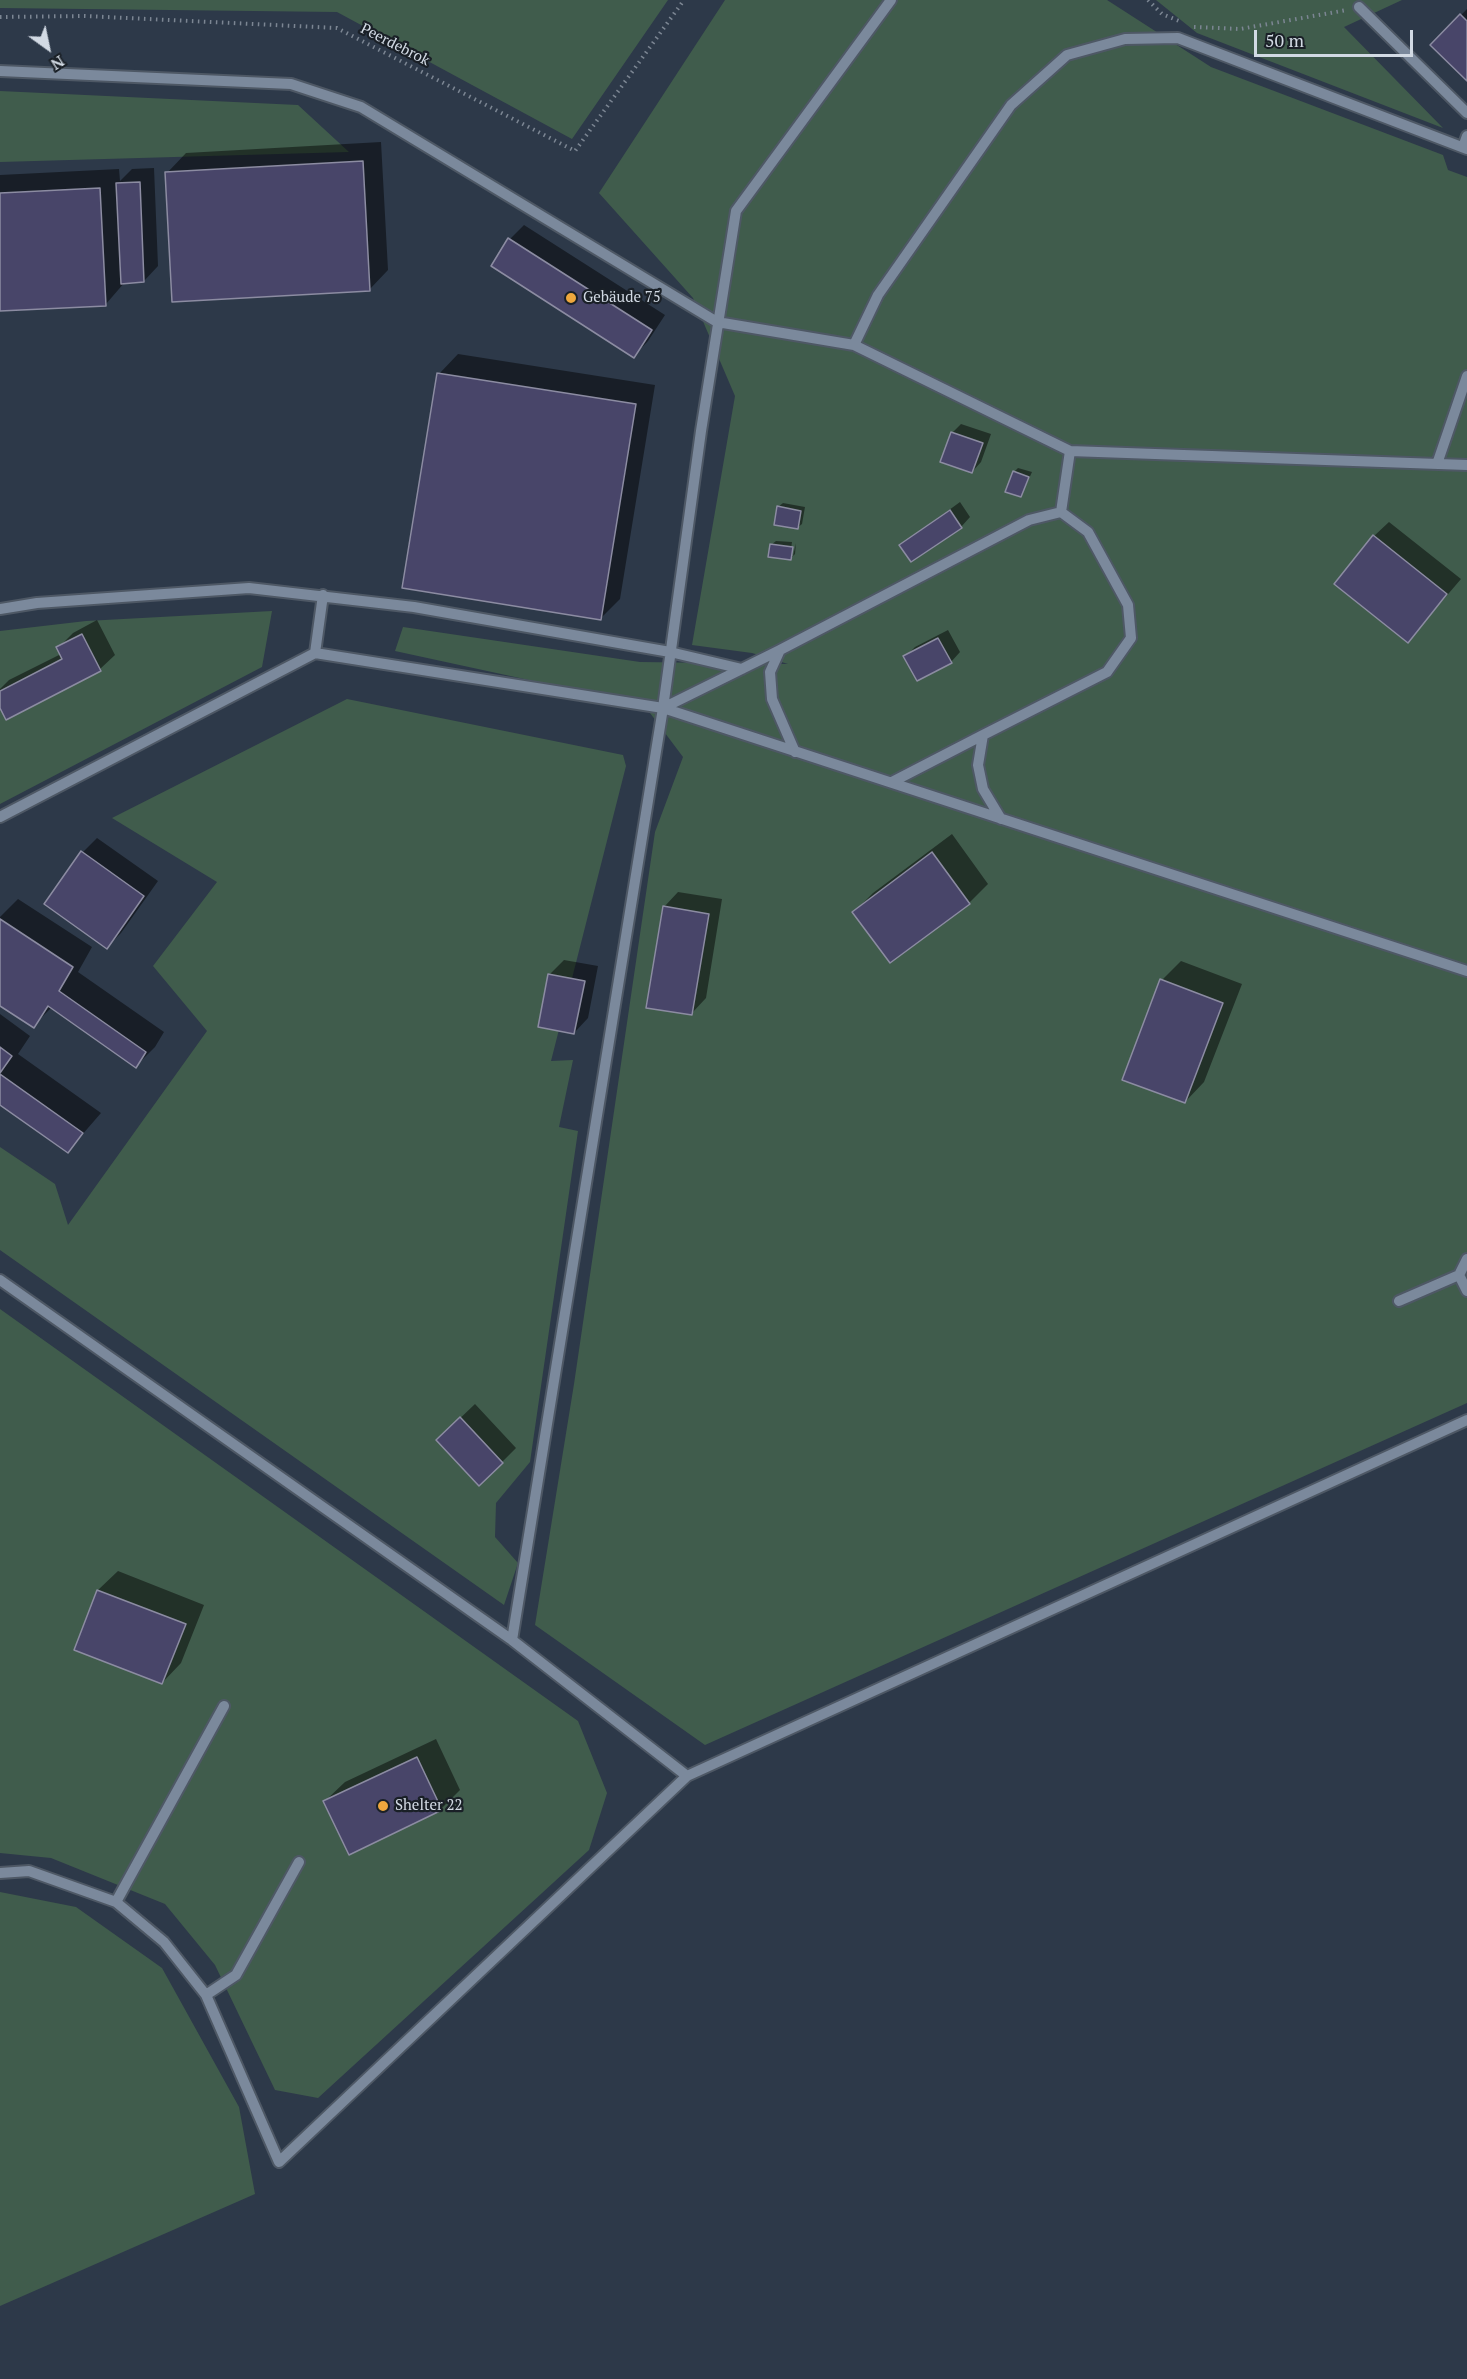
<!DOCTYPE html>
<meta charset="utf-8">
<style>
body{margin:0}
#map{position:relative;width:1467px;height:2379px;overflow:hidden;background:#2d3949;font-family:"PT Serif",serif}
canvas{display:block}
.north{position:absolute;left:18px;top:18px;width:60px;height:60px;-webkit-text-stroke:4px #1a2027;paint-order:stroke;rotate:147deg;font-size:16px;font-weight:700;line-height:24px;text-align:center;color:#d2dae4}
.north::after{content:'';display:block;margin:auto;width:21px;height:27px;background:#d2dae4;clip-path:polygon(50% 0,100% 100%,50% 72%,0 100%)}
.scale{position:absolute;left:1254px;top:30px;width:159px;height:27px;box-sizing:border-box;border:3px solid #d2dae4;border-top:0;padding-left:8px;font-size:18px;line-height:21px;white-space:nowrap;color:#d2dae4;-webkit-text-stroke:4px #1a2027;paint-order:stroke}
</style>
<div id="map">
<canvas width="1467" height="2379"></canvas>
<div class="north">N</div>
<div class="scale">50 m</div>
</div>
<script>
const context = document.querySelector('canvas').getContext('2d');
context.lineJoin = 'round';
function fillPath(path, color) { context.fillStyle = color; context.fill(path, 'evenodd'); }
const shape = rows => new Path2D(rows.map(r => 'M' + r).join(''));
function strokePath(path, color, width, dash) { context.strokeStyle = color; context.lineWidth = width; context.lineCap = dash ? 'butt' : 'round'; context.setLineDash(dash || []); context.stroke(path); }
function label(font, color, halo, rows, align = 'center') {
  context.font = font + ' "PT Serif",serif'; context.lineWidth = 4.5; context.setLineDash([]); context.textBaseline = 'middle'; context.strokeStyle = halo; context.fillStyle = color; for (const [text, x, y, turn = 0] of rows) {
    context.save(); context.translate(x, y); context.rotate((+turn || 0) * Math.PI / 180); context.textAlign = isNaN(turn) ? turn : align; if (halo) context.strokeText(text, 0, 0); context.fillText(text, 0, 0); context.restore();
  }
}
fillPath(shape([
 [0,0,668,0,572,139,337,12,0,8],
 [725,0,1107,0,1211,67,1443,155,1448,170,1467,177,1467,1403,705,1745,535,1625,574,1384,655,832,683,757,644,705,395,651,403,627,640,662,788,664,752,653,692,645,735,396,693,298,599,193],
 [1156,0,1402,0,1344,27,1443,128,1197,33],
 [0,91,298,105,349,152,0,162],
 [272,611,262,667,0,804,0,631,86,621],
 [347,699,623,755,626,766,551,1061,573,1060,559,1127,578,1131,530,1462,496,1503,495,1537,518,1563,504,1605,0,1250,0,1147,55,1184,68,1225,207,1031,153,966,217,882,112,818],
 [0,1309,578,1721,607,1793,589,1850,318,2098,275,2090,215,1965,165,1904,51,1858,0,1853],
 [0,1892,76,1907,162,1968,239,2107,255,2194,0,2306]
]), '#405c4c');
fillPath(shape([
 [1467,9,1467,79,1432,45],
 [381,142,388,270,369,290,167,173,186,153],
 [154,168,158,266,144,281,125,282,106,304,0,310,0,175,119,169,120,181,132,169],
 [524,225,665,315,648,341,634,356,510,239],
 [458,354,655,385,620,599,601,618,439,374],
 [961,424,991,434,981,462,972,472,952,433],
 [1018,468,1032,472,1021,496,1014,472],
 [960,502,970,517,961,527,901,545],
 [783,503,805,507,802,524,797,528,778,507],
 [1389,522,1461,579,1408,641,1374,536],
 [776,541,792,542,790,556,793,556,796,543,795,554,791,558,771,545],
 [97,620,115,655,100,669,7,718,0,705,0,689,9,680,61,654,58,648,73,633],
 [948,630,960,652,951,662,905,657,915,647],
 [952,834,988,884,969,903,854,912,873,893],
 [97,838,158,881,121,933,107,947,83,852],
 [678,892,722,899,706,998,692,1013,664,907],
 [18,899,92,947,78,972,164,1032,155,1047,136,1066,52,1007,33,1026,0,1004,0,917],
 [564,960,598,966,588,1018,574,1033,539,1026,550,974],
 [1181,961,1242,984,1204,1082,1185,1102,1162,980],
 [0,1014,30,1036,18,1054,101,1113,68,1151,0,1103],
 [475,1404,516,1448,502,1462,452,1426],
 [118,1571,204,1605,181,1663,162,1683,76,1649,98,1590],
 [436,1739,460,1790,441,1809,325,1801,345,1782]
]), '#0007');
const building = shape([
 [1460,14,1467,21,1467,81,1430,45,1460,14],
 [363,161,370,291,172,302,165,172,363,161],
 [140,182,144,282,121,284,116,183,140,182],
 [100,188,106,306,0,311,0,193,100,188],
 [508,238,652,330,634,358,491,266,508,238],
 [437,373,636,404,601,620,402,588,437,373],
 [951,432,983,443,972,473,940,462,951,432],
 [1013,471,1029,477,1021,497,1005,492,1013,471],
 [777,506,801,511,798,529,774,525,777,506],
 [950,510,962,528,911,562,899,545,950,510],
 [1373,535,1447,594,1408,643,1334,584,1373,535],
 [770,544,793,547,791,560,768,557,770,544],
 [82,634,101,671,6,720,0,708,0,691,62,659,56,647,82,634],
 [938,638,952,663,917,681,903,656,938,638],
 [81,851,144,896,107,949,44,904,81,851],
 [932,852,970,904,890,963,852,912,932,852],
 [663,906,709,914,692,1015,646,1008,663,906],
 [0,919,73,967,59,991,146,1052,136,1068,48,1006,34,1028,0,1006,0,919],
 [548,974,585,981,574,1034,538,1027,548,974],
 [1160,979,1223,1003,1185,1103,1122,1080,1160,979],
 [0,1047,12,1056,0,1073,0,1047],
 [0,1074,83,1133,68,1153,0,1105,0,1074],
 [460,1417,503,1463,479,1486,436,1440,460,1417],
 [97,1590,186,1624,162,1684,74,1650,97,1590],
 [417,1757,442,1810,349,1855,323,1801,417,1757]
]);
fillPath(building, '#484569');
strokePath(building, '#8c8ca2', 1.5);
const service = shape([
 [1359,7,1467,113],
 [0,71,291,84,361,107,717,322,854,345,1070,451,1467,465],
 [1463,147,1467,136],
 [854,345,878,295,1011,105,1067,55,1125,39,1178,38,1467,149],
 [1437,464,1467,376],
 [1061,512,1070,451],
 [0,609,37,603,249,588,414,607,670,652,742,669],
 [315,653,323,595],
 [663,708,780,650],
 [795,752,772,699,770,672,780,650,1029,520,1061,512,1088,532,1128,605,1131,638,1107,672,983,735,978,765,983,789,1001,819],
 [892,782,983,735],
 [0,817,315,653,663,708,1467,971],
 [1467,1259,1459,1275,1467,1291],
 [0,1280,512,1640,687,1776],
 [1399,1301,1459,1275],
 [512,1640,663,708,701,431,736,211,891,0],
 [0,1873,29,1871,116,1902,164,1942,206,1995,279,2162,687,1776,1467,1420],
 [116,1902,224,1706],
 [206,1995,236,1975,299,1862]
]);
strokePath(service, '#4e5865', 14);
strokePath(shape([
 [1148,0,1162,14,1179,21],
 [0,17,85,16,337,28,575,151,684,0],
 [1194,27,1240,29,1347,10]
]), '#7c8693', 4, [1.5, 4.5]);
strokePath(service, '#7b899c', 10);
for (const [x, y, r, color] of [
 [571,298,6,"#efa73d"],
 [383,1806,6,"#efa73d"]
]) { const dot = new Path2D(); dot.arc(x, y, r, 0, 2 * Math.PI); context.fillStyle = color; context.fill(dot); strokePath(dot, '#1a2027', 2); }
label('15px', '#d2dae4', '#1a2027', [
 ["Peerdebrok",395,45,27]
]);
label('15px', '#d2dae4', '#1a2027', [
 ["Gebäude 75",583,298],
 ["Shelter 22",395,1806]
], 'left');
</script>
